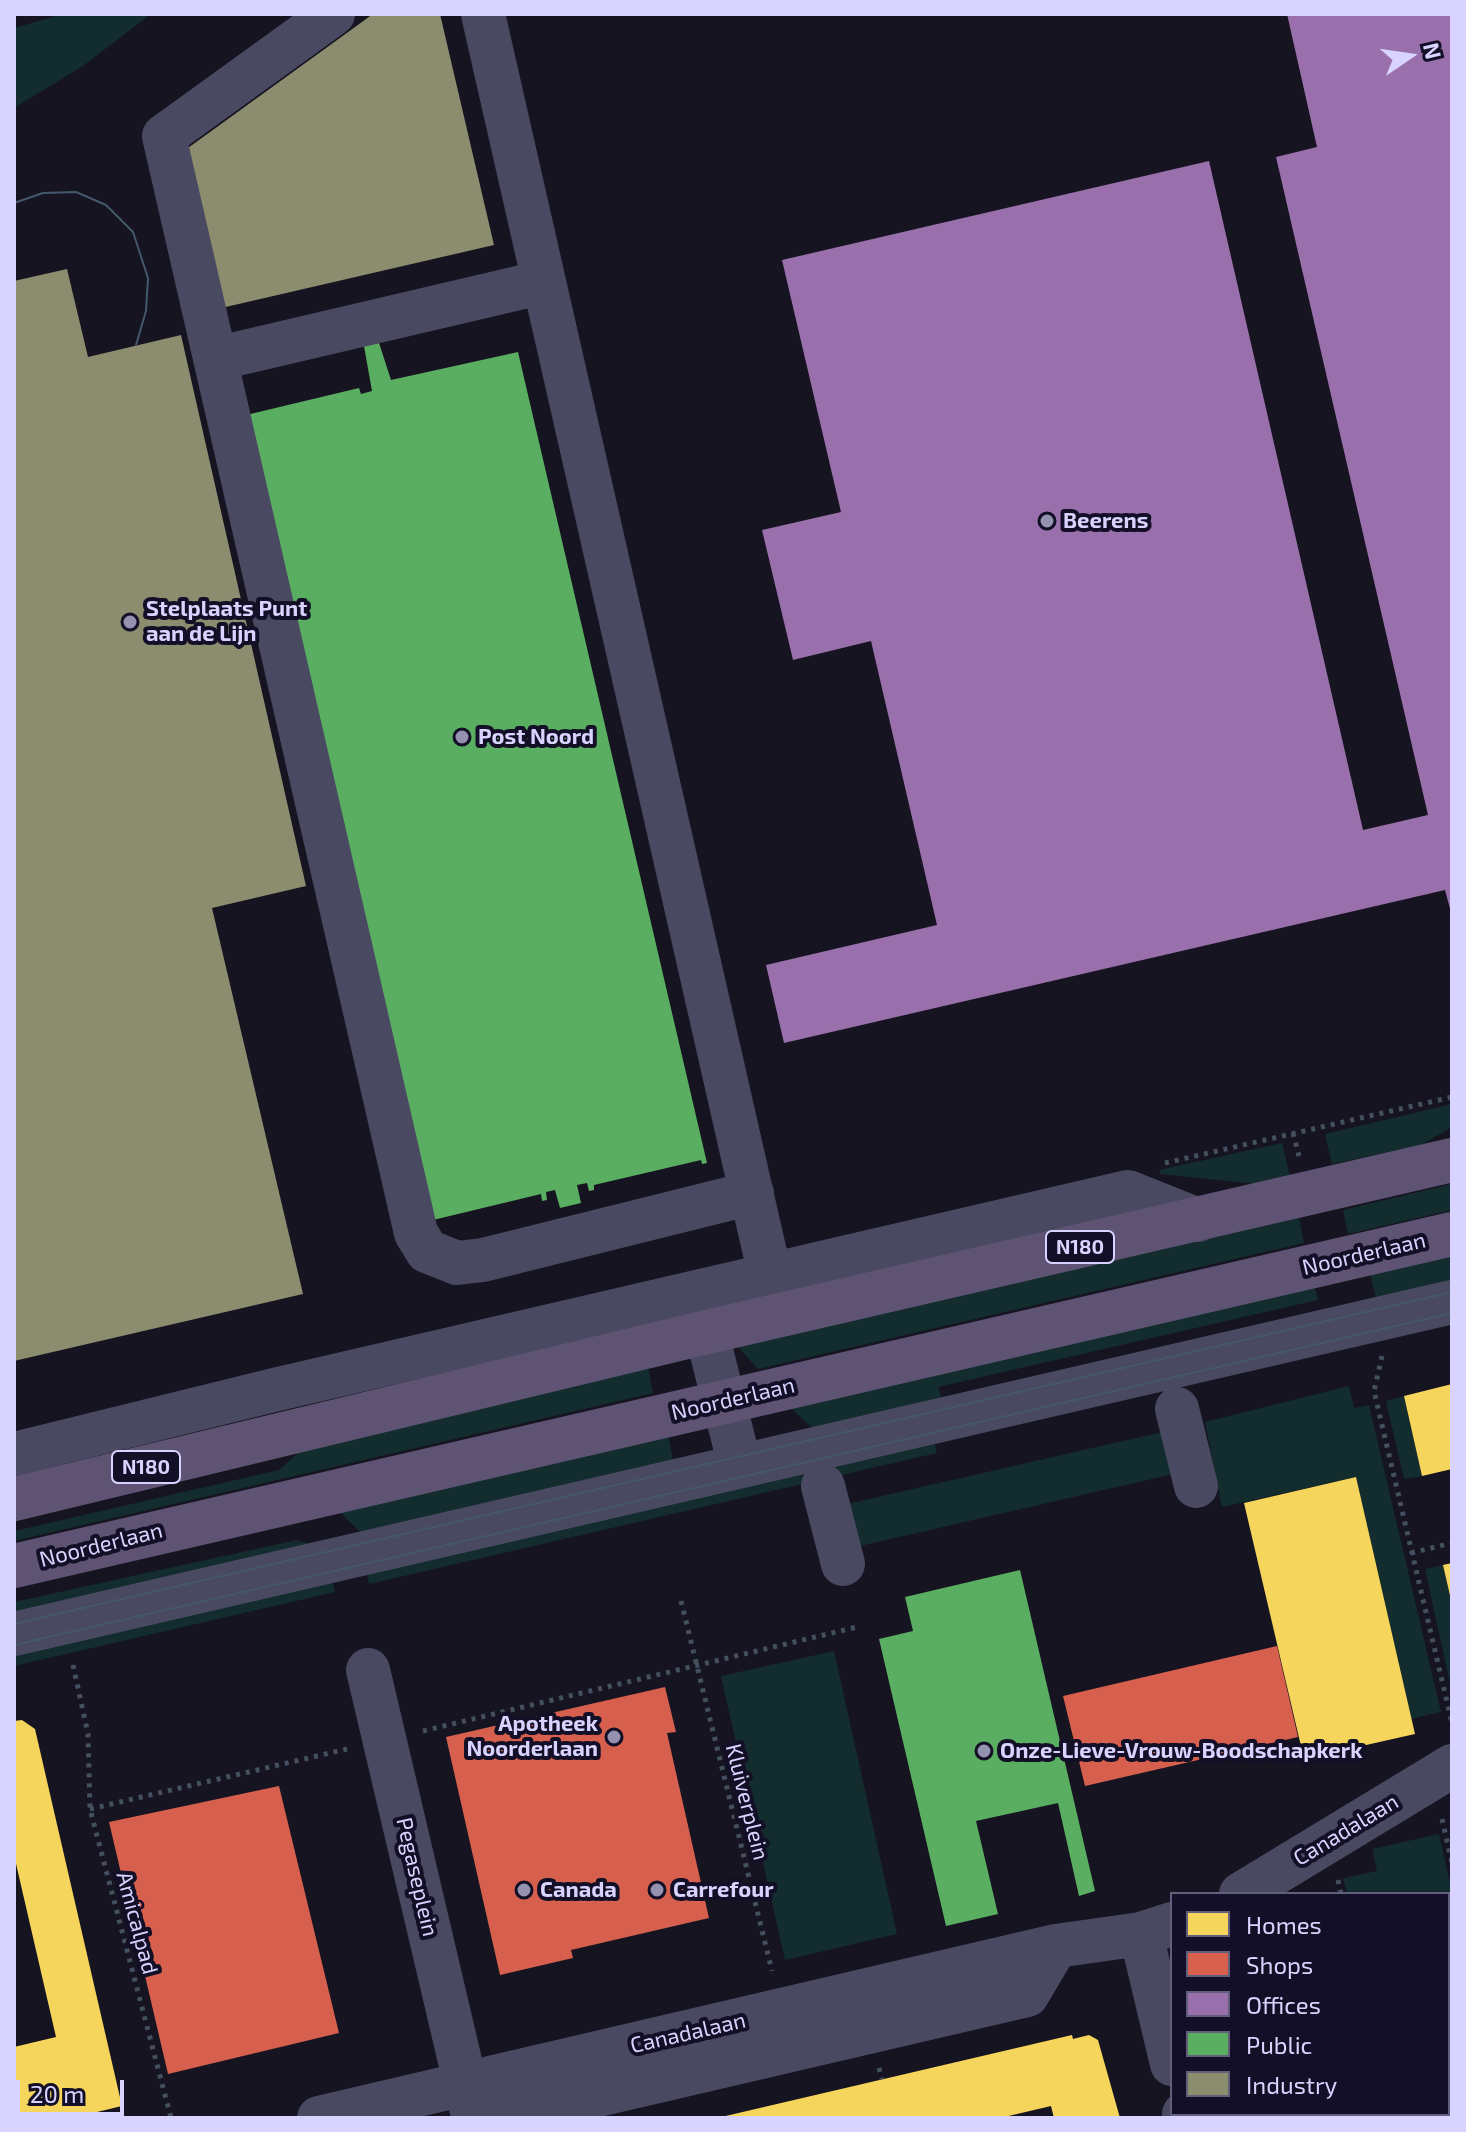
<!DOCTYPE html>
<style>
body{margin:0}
#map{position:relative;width:1466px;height:2132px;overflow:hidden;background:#161421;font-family:"Exo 2",sans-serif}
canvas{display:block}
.frame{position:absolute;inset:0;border:16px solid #d9d4ff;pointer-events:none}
.legend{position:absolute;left:1170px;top:1892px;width:280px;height:224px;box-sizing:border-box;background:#130f26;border:2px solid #625e7d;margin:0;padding:10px 14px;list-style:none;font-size:24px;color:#d9d4ff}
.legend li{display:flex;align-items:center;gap:16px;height:40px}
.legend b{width:40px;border:2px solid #625e7d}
.north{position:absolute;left:1370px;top:16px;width:80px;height:80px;-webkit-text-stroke:6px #130f26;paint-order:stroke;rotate:77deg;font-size:22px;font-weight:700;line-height:32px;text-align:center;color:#d9d4ff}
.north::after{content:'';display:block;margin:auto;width:28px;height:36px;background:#d9d4ff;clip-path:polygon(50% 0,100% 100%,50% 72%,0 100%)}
.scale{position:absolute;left:16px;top:2080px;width:108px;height:36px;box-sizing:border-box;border:4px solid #d9d4ff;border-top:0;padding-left:10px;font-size:24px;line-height:28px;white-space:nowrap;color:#d9d4ff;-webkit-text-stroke:6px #130f26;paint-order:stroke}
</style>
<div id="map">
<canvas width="1466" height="2132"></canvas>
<div class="frame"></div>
<ul class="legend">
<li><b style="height:22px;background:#f6d55c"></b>Homes</li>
<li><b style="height:22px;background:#d6604d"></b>Shops</li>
<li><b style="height:22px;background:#9970ab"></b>Offices</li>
<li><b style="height:22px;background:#5aae61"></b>Public</li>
<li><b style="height:22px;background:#8c8c6e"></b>Industry</li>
</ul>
<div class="north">N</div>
<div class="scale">20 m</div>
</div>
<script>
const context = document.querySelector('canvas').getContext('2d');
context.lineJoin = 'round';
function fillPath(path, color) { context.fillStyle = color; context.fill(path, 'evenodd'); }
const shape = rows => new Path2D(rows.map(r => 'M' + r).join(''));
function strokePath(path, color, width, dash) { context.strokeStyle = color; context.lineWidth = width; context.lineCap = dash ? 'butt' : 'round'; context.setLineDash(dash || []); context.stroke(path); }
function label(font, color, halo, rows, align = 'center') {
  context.font = font + ' "Exo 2",sans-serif'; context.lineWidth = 8; context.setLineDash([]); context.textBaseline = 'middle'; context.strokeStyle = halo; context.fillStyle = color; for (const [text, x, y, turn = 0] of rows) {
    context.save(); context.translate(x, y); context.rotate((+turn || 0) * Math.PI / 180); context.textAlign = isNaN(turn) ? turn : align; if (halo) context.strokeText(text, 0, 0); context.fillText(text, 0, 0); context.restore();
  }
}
fillPath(shape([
 [63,14,151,14,83,66,14,108,14,28],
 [1452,1104,1452,1127,1421,1145,1332,1164,1325,1134],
 [1282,1143,1290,1176,1256,1184,1160,1174,1159,1170],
 [1452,1184,1452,1210,1348,1234,1343,1210],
 [1299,1218,1304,1243,758,1369,737,1346],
 [1452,1255,1452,1284,1377,1302,1370,1273],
 [1314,1285,1318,1300,938,1387,942,1399,812,1428,790,1407],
 [648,1366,653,1393,14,1541,14,1531,279,1470,309,1443],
 [1349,1386,1354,1408,1369,1405,1441,1712,1411,1719,1356,1477,1222,1507,1205,1422],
 [1404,1396,1422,1476,1404,1479,1386,1401],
 [1171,1430,1182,1472,856,1547,847,1504],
 [668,1433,673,1460,360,1532,339,1511],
 [934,1440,937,1453,369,1584,366,1570],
 [297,1540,314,1545,14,1613,14,1602],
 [1443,1565,1452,1605,1452,1693,1425,1569],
 [332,1580,335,1592,14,1666,14,1653],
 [834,1651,897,1934,785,1960,721,1676],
 [1439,1834,1452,1891,1452,1970,1448,1971,1448,1894,1347,1894,1343,1878,1377,1871,1372,1849]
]), '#132c2d');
fillPath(shape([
 [1452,1384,1452,1469,1422,1476,1404,1396],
 [1356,1477,1415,1734,1304,1759,1244,1503],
 [1452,1563,1452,1600,1451,1600,1443,1565],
 [22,1720,35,1729,122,2106,72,2118,14,2118,14,2047,56,2037,14,1855,14,1721],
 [1072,2035,1073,2039,1089,2035,1098,2040,1120,2118,1054,2118,1051,2106,1000,2118,717,2118]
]), '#f6d55c');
fillPath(shape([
 [1277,1646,1298,1737,1085,1786,1063,1696],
 [665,1687,676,1732,667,1733,709,1918,571,1950,573,1958,500,1975,446,1737],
 [279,1786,339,2033,168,2074,109,1822]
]), '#d6604d');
fillPath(shape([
 [1287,14,1452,14,1452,916,1445,890,784,1043,766,965,937,925,871,641,793,660,762,530,841,512,782,260,1209,161,1363,830,1428,815,1276,157,1317,147]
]), '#9970ab');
fillPath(shape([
 [379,343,391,380,518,352,707,1163,702,1164,701,1160,594,1185,594,1190,589,1191,587,1183,577,1185,581,1203,560,1208,555,1190,546,1192,547,1200,542,1201,541,1194,433,1220,242,416,359,388,361,394,372,391,364,346],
 [1020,1570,1095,1891,1079,1896,1058,1803,976,1821,998,1914,946,1926,879,1639,913,1631,905,1597]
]), '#5aae61');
fillPath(shape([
 [373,14,440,14,494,245,217,309,181,153],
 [67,269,88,357,181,335,306,886,212,908,303,1294,14,1361,14,281]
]), '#8c8c6e');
strokePath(shape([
 [1293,1133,1299,1156],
 [1165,1163,1452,1097],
 [1382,1356,1374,1391,1452,1723],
 [1411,1553,1452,1543],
 [681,1601,772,1971],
 [73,1665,88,1734,90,1809,171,2118],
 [423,1731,857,1627],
 [90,1809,347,1749],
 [1442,1819,1452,1863],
 [1338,1880,1341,1894],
 [1448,1976,1452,1975],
 [879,2068,882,2079],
 [1448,2070,1452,2071],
 [1342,2114,1343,2118],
 [1380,2118,1392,2115]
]), '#44505f', 5, [4, 6]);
strokePath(shape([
 [333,14,164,136,416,1233,427,1251,457,1263,483,1260,752,1193],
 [483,14,770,1275],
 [215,359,544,282],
 [697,1294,740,1466],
 [1177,1409,1196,1486],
 [14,1454,278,1389,1128,1192,1198,1220],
 [823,1486,843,1564],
 [14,1634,1452,1302],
 [368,1670,472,2112],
 [1241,1894,1452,1766],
 [1141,1934,1172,2064],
 [1184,2114,1185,2118],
 [319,2118,1056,1946,1141,1934,1172,1924],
 [499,2118,1027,1995,1056,1946]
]), '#4a4962', 44);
strokePath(shape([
 [14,1499,707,1332,1452,1160],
 [14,1566,1452,1234]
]), '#5e5373', 44);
strokePath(shape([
 [14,203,43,193,76,192,106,205,133,232,148,278,146,311,136,345],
 [14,1624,1452,1292],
 [14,1645,1452,1313]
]), '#43596b', 2);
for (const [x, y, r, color] of [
 [1047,521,8,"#9591b1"],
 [130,622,8,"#9591b1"],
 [462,737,8,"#9591b1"],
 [614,1737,8,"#9591b1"],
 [984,1751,8,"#9591b1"],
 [524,1890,8,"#9591b1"],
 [657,1890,8,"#9591b1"]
]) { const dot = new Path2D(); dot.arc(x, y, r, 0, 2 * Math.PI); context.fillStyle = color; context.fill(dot); strokePath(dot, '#130f26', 3); }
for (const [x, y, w] of [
 [1080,1247,68],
 [146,1467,68]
]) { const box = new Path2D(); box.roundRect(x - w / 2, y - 16, w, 32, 6); context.fillStyle = '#130f26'; context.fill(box); strokePath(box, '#d9d4ff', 2); }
label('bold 20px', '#d9d4ff', null, [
 ["N180",1080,1247],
 ["N180",146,1467]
]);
label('bold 22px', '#d9d4ff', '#130f26', [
 ["Beerens",1063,521],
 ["Stelplaats Punt",146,609],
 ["aan de Lijn",146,634],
 ["Post Noord",478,737],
 ["Apotheek",598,1724,"right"],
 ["Noorderlaan",598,1749,"right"],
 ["Onze-Lieve-Vrouw-Boodschapkerk",1000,1751],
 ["Canada",540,1890],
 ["Carrefour",673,1890]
], 'left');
label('22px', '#d9d4ff', '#130f26', [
 ["Noorderlaan",1364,1254,-13],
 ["Noorderlaan",733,1399,-13],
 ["Noorderlaan",101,1545,-14],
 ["Kluiverplein",747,1802,76],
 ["Canadalaan",1346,1830,-31],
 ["Pegaseplein",417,1877,77],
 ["Amicalpad",137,1923,75],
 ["Canadalaan",688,2033,-13]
]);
</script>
